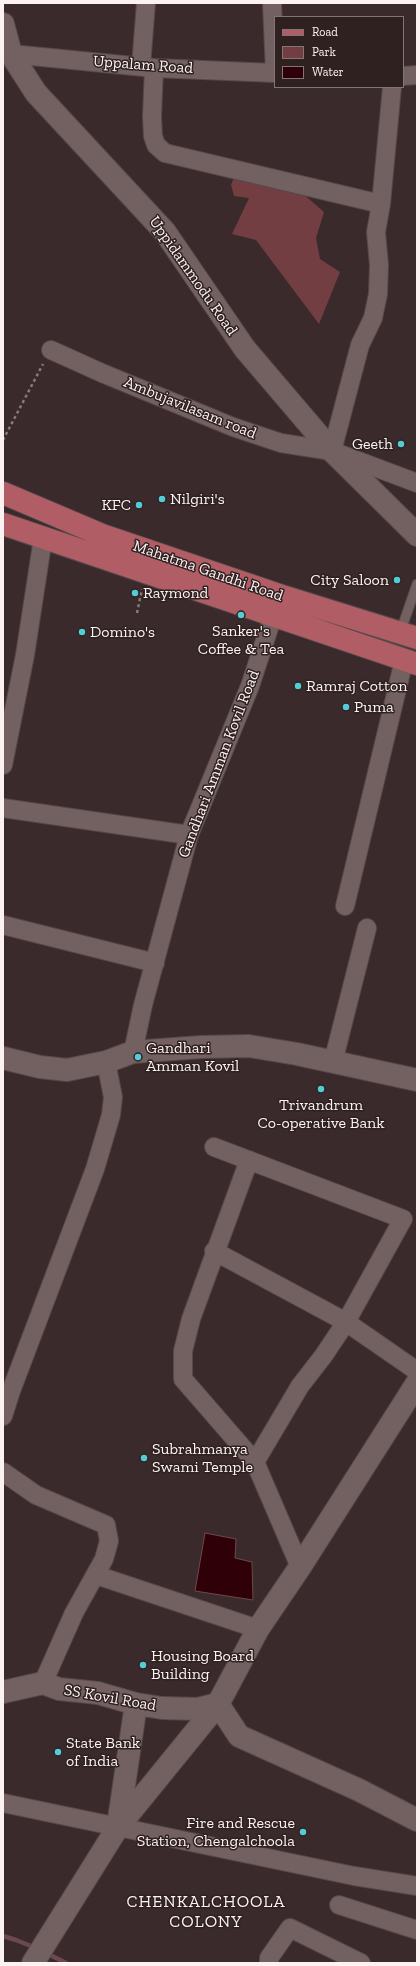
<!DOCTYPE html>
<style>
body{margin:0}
#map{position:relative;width:420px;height:1966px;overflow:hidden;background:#3a2a2b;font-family:"Zilla Slab",serif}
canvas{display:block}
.frame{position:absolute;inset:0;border:4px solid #fcf2f2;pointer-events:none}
.legend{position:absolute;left:274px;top:16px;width:130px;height:72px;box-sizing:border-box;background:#302121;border:1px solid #827575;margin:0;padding:5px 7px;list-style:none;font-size:12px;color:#fcf2f2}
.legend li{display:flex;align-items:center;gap:8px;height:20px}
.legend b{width:20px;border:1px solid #827575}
</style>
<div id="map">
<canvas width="420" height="1966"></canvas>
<div class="frame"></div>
<ul class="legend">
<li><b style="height:5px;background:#b05d66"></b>Road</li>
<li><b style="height:11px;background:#723e42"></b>Park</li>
<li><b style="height:11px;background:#300009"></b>Water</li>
</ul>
</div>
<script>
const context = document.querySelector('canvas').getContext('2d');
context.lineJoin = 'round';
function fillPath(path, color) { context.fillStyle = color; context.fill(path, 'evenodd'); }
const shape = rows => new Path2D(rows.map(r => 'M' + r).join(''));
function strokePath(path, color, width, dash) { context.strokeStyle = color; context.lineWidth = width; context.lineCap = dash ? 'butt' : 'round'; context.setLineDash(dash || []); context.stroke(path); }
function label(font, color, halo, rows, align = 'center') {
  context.font = font + ' "Zilla Slab",serif'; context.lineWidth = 3; context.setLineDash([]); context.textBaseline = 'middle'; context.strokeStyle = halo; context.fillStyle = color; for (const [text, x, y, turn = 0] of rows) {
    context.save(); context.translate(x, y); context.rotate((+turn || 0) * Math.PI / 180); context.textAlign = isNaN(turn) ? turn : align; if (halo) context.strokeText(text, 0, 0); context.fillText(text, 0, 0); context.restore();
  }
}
fillPath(shape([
 [236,173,301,192,324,212,316,238,320,259,340,272,319,324,256,240,232,234,249,198,234,196,231,185]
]), '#723e42');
const water = shape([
 [205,1533,236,1539,235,1558,252,1562,253,1600,195,1591,205,1533]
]);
fillPath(water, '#300009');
strokePath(water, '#6d494f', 1);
strokePath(shape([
 [3,1936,16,1940,36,1948],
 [46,1953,66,1963]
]), '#6d494f', 4.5);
const service = shape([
 [400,633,417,584]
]);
const minor = shape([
 [272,3,275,73],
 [11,54,154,68,275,73],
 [141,66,146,3],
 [154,68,152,117,153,136,156,145,165,153,381,204],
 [403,76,417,75],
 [51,350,102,373,233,427,281,443,332,451,417,483],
 [332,451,360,345,373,318,378,294,379,265,376,232,381,204,392,87],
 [3,765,25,655,43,538],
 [3,808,189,835],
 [345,906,404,660],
 [3,925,155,963],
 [133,1052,143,1005,189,835,250,686,273,616],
 [333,1062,367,928],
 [214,1147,403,1219,346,1322,324,1355,300,1386,255,1462],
 [249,1160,191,1319,183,1351,183,1379,255,1462,300,1567],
 [214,1251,346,1322,417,1371],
 [3,1416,11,1391,95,1169,111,1115,113,1097,106,1062],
 [3,1472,36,1495,106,1525,109,1541,104,1559,74,1613,43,1683],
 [96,1575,258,1629],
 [3,1803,354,1876,417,1886],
 [339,1905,417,1930],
 [269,1963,269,1958,290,1928,361,1963]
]);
const tertiary = shape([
 [3,24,11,54,36,93,165,232,245,349,332,451,417,535],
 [3,1058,40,1067,67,1070,106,1062,133,1052,201,1047,249,1046,297,1054,417,1080],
 [3,1692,43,1683,59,1689,98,1693,136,1704,162,1708,198,1709,218,1704,239,1736,359,1790,417,1820],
 [118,1826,136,1704],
 [33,1963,118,1827,218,1704,258,1629,300,1567,417,1383]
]);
const primary = shape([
 [3,493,102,535,282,596,417,638],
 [3,524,417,664]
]);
strokePath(service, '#564949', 11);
strokePath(minor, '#564949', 20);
strokePath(tertiary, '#564949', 24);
strokePath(primary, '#564949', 24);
strokePath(shape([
 [3,440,43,364],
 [137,613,142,589]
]), '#887a7b', 2.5, [3, 3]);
strokePath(service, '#736162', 9);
strokePath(minor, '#736162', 18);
strokePath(tertiary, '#736162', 22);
strokePath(primary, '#b05d66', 22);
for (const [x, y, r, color] of [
 [401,444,4,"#52ccd5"],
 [162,499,4,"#52ccd5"],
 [139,505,4,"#52ccd5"],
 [397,580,4,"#52ccd5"],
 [135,593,4,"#52ccd5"],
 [241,615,4,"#52ccd5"],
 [82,632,4,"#52ccd5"],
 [298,686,4,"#52ccd5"],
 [346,707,4,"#52ccd5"],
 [138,1057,4,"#52ccd5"],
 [321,1089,4,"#52ccd5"],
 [144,1458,4,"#52ccd5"],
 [143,1665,4,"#52ccd5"],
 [58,1752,4,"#52ccd5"],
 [303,1832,4,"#52ccd5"]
]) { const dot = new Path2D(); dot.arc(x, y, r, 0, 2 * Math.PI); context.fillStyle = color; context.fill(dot); strokePath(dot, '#302121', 1.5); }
label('16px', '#fcf2f2', '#302121', [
 ["Uppalam Road",143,65,4],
 ["Uppidammodu Road",193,276,55],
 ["Ambujavilasam road",190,408,22],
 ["Mahatma Gandhi Road",208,571,19],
 ["Gandhari Amman Kovil Road",219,764,-69],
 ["SS Kovil Road",110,1698,10]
]);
label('16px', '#fcf2f2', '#302121', [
 ["Geeth",393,444,"right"],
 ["Nilgiri's",170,499],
 ["KFC",131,505,"right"],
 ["City Saloon",389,580,"right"],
 ["Raymond",143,593],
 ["Sanker's",241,631,"center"],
 ["Coffee & Tea",241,649,"center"],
 ["Domino's",90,632],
 ["Ramraj Cotton",306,686],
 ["Puma",354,707],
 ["Gandhari",146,1048],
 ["Amman Kovil",146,1066],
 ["Trivandrum",321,1105,"center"],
 ["Co-operative Bank",321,1123,"center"],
 ["Subrahmanya",152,1449],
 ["Swami Temple",152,1467],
 ["Housing Board",151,1656],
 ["Building",151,1674],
 ["State Bank",66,1743],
 ["of India",66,1761],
 ["Fire and Rescue",295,1823,"right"],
 ["Station, Chengalchoola",295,1841,"right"]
], 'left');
context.letterSpacing = '1px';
label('17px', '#fcf2f2', '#302121', [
 ["CHENKALCHOOLA",206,1902],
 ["COLONY",206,1922]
]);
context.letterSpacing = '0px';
</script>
